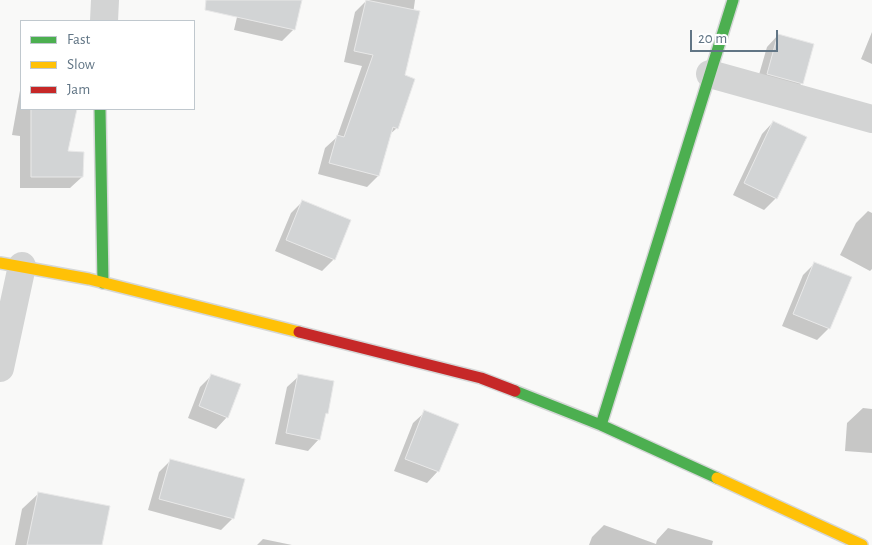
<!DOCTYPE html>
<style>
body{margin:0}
#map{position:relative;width:872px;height:545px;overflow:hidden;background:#f9f9f8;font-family:"Alegreya Sans",sans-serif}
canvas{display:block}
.legend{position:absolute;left:20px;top:20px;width:175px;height:90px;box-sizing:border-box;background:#fff;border:1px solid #c0c8ce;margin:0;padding:6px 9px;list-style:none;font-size:15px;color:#617585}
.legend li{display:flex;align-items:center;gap:10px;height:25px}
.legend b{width:25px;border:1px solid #c0c8ce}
.scale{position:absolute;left:690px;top:30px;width:88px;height:22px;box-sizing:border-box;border:2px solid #617585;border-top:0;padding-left:6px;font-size:15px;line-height:18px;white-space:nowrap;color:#617585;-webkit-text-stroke:4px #fff;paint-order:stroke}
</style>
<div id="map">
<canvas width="872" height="545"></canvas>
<ul class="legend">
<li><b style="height:6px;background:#4caf50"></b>Fast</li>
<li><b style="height:6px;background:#ffc107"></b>Slow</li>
<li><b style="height:6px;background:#c62828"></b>Jam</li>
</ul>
<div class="scale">20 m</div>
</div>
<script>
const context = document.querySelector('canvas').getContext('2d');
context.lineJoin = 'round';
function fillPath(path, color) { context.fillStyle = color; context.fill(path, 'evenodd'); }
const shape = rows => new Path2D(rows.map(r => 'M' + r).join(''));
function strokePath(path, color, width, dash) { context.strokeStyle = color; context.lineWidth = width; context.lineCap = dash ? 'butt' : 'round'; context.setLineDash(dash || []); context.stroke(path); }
fillPath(shape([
 [241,0,300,0,294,29,282,41,234,30],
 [370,0,415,0,397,128,389,135,378,176,367,187,318,174,325,148,337,137,362,66,344,62,355,12,366,1],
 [872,32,872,64,861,59],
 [778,35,802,83,790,95,756,85,767,47],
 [21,85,21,109,75,109,67,153,82,177,70,188,20,188,20,136,12,135],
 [773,122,776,198,764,210,733,195,762,134],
 [303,201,334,259,322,271,275,251,291,213],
 [868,211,872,213,872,269,870,271,840,255,856,223],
 [815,263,829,328,817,340,782,326,803,275],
 [212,375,227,417,216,429,188,418,200,387],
 [299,376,327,413,324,416,319,439,308,451,275,444,287,387],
 [863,408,872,409,872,453,845,451,847,423],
 [425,412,438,471,427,483,394,471,413,423],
 [171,460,233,518,221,530,148,510,159,472],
 [39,493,101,545,15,545,22,509],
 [604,525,656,544,657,540,668,528,713,541,712,545,589,545,592,537],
 [263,539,292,545,257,545]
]), '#0003');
const building = shape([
 [206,0,302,0,295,30,205,10,206,0],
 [366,0,420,11,405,75,415,79,398,129,393,127,379,176,329,163,337,135,344,137,373,55,354,51,366,0],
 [778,34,814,44,803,84,767,74,778,34],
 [31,109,77,109,68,151,84,152,83,177,31,177,31,109],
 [773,121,807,137,777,199,744,183,773,121],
 [302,200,351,220,335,260,286,240,302,200],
 [814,262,852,277,830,329,793,314,814,262],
 [211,374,241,384,228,418,199,406,211,374],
 [298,374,334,381,328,414,326,413,320,440,286,433,298,374],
 [424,410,459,424,439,472,405,459,424,410],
 [170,459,245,479,234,519,159,499,170,459],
 [38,492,110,506,102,545,27,545,38,492]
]);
fillPath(building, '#d2d4d5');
strokePath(building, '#e8e8e8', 1);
const fast = shape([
 [100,109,103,283],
 [515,391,601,425,717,478],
 [601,425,733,0]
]);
const slow = shape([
 [0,263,89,279,299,332],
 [717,478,862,545]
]);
const jam = shape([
 [299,332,481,378,515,391]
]);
strokePath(fast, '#d5d7d7', 14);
strokePath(slow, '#d5d7d7', 14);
strokePath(jam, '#d5d7d7', 14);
strokePath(shape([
 [104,21,105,0],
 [710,74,872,119],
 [0,368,22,266]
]), '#d3d4d4', 28);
strokePath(fast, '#4caf50', 11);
strokePath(slow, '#ffc107', 11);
strokePath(jam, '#c62828', 11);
</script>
